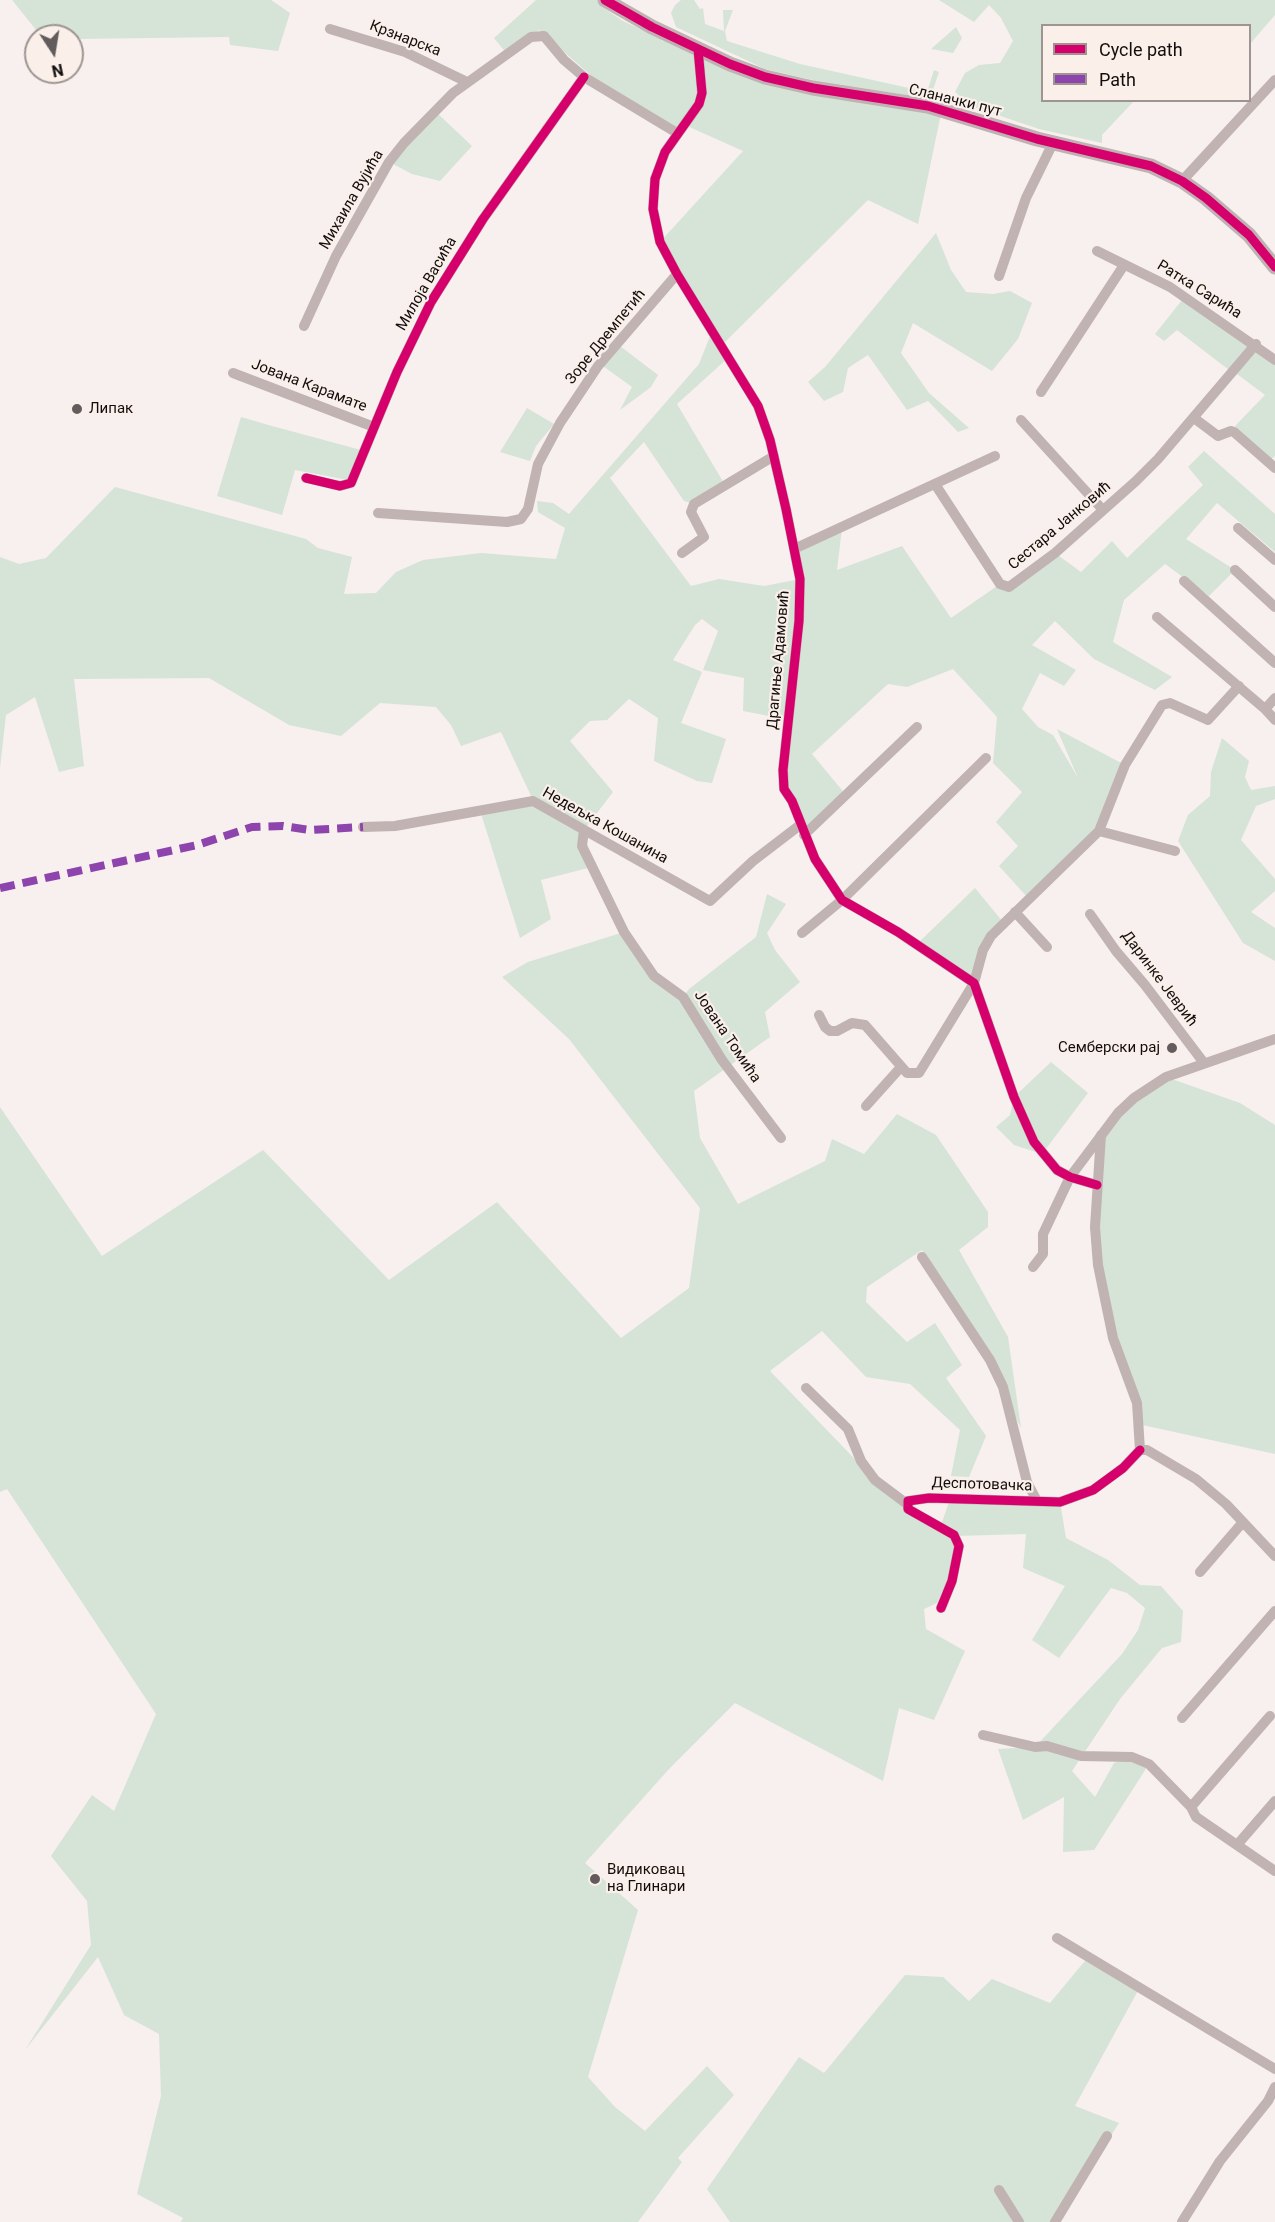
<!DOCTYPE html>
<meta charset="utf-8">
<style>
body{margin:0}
#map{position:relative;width:1275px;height:2222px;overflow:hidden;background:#f7f0ee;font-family:Roboto,sans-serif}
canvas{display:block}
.legend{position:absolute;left:1041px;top:24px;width:210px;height:78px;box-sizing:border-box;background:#fbefea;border:2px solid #9e9592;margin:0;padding:8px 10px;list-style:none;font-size:18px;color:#120e0d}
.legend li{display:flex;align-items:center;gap:12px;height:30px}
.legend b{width:30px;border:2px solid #9e9592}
.north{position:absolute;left:24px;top:24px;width:60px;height:60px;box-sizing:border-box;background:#fbefea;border:2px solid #9e9592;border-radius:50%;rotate:168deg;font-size:16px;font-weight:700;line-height:24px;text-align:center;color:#120e0d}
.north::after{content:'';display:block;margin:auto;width:21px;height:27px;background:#625d5c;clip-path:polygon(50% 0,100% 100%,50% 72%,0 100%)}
</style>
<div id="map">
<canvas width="1275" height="2222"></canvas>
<ul class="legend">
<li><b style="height:8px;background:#d6006c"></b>Cycle path</li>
<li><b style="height:8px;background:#8e44ad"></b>Path</li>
</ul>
<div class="north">N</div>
</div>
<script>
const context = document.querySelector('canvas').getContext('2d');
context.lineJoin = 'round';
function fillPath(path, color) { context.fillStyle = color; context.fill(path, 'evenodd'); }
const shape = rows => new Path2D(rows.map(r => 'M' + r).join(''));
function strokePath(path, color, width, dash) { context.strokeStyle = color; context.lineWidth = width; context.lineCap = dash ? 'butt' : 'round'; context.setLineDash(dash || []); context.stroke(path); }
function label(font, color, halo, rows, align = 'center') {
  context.font = font + ' Roboto,sans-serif'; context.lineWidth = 4.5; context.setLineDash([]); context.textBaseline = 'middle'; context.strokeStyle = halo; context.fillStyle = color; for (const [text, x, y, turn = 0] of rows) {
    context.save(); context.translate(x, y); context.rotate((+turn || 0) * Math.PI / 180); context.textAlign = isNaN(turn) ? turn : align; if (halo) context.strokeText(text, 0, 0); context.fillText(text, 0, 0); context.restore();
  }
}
fillPath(shape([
 [12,0,271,0,290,13,278,51,230,45,229,37,72,39,72,36,41,36],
 [536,0,605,0,602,7,623,21,662,39,662,42,666,34,730,64,942,109,918,224,868,200,722,345,729,357,677,404,725,485,694,504,684,501,644,442,610,478,691,586,719,579,764,586,800,579,794,549,842,528,837,570,902,546,951,618,1000,584,1002,586,1055,553,1081,572,1112,541,1127,558,1203,485,1188,467,1204,451,1275,514,1275,552,1217,503,1186,539,1235,570,1209,596,1165,564,1124,600,1113,642,1172,677,1155,690,1094,659,1055,621,1032,645,1076,670,1064,686,1040,673,1022,709,1038,727,1053,735,1078,778,1057,729,1125,765,1104,819,1029,899,999,866,1018,846,996,822,1022,792,993,763,997,717,953,669,907,687,888,684,812,754,846,795,804,835,784,789,790,720,743,711,744,678,703,670,718,631,702,619,695,625,673,660,702,672,681,723,726,739,712,783,697,781,654,761,658,718,629,699,607,720,590,721,570,741,613,792,584,830,592,867,541,880,551,919,520,938,479,807,533,800,501,732,461,746,451,725,436,707,380,703,341,736,289,725,209,678,74,679,84,766,59,772,35,697,6,715,0,768,0,557,19,564,46,558,115,487,306,539,318,548,352,557,344,594,376,593,396,572,423,560,481,553,556,559,565,528,538,512,537,501,553,503,569,514,699,364,712,331,660,242,743,151,685,125,677,133,618,99,539,30,507,54,494,38],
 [681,0,694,0,700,9,703,8,705,24,724,31,723,10,733,10,725,31,727,41,800,64,927,92,934,70,939,72,930,99,813,80,765,69,676,27,671,13,675,5],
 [939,0,1275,0,1275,15,1250,44,1250,26,1042,26,1042,100,1134,101,1102,135,1102,143,1039,129,956,101,958,94,955,92,965,73,979,65,1000,63,1013,41,1001,18,989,5,974,22],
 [956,27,962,38,953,53,931,49],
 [435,111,472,146,440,181,412,174,389,162],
 [936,233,951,270,966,292,993,294,1010,291,1032,303,1018,339,992,371,913,323,901,353,929,393,969,428,958,432,928,401,907,410,868,355,848,368,843,392,824,401,808,382,825,367],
 [1182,300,1249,345,1229,370,1177,330,1164,341,1155,334],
 [1256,344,1275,360,1275,456,1268,462,1234,432,1236,425,1265,395,1233,371],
 [620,346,658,375,651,387,620,410,632,387,603,366],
 [527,408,554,424,536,446,530,461,500,452],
 [241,417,272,426,361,450,348,480,295,470,282,515,217,496],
 [1222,738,1249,761,1245,777,1251,790,1275,786,1275,799,1256,806,1241,840,1275,879,1275,891,1251,912,1275,928,1275,961,1243,943,1178,841,1188,815,1210,796,1211,772],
 [975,888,1003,922,991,936,974,983,917,944],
 [767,894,786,904,767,933,775,950,800,982,765,1012,770,1037,694,1091,700,1138,738,1204,825,1161,832,1139,864,1154,897,1114,936,1135,988,1212,988,1227,959,1250,1008,1337,1021,1428,982,1351,922,1250,867,1287,866,1302,907,1342,935,1323,962,1365,946,1378,986,1436,969,1477,951,1476,960,1430,910,1384,866,1377,822,1331,770,1371,875,1480,941,1525,950,1499,1060,1502,1066,1538,1108,1560,1140,1585,1161,1586,1183,1611,1181,1642,1162,1648,1120,1699,1072,1771,1095,1797,1114,1763,1132,1757,1149,1764,1094,1850,1063,1852,1064,1797,1023,1820,998,1749,1035,1747,1122,1654,1138,1630,1145,1608,1127,1593,1111,1588,1059,1658,1032,1640,1065,1586,1023,1568,1026,1534,955,1536,959,1555,937,1603,924,1609,926,1629,965,1651,934,1720,899,1708,883,1781,735,1703,669,1769,585,1863,638,1910,588,2077,615,2107,645,2131,707,2066,734,2095,678,2158,682,2162,638,2222,181,2222,183,2218,137,2194,161,2096,159,2034,124,2015,98,1957,25,2050,91,1945,87,1901,51,1856,92,1795,114,1811,156,1714,7,1489,0,1492,0,1107,102,1256,263,1150,389,1280,497,1202,621,1338,689,1288,700,1208,569,1039,502,977,528,962,624,932,654,976,683,997,689,989,756,937],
 [1051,1062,1088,1093,1042,1154,1014,1145,996,1127,1010,1115,1014,1097],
 [1166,1077,1240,1103,1275,1125,1275,1454,1138,1424,1098,1265,1101,1135,1118,1113],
 [1089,1956,1140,1987,1075,2106,1119,2123,1056,2222,730,2222,707,2189,799,2057,824,2073,905,1975,943,1977,969,2001,992,1979,1050,2003]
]), '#d6e3d7');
strokePath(shape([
 [330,29,405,52,467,82],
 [698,49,702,93,699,104,665,152,655,179,653,209,660,242,677,274,758,406,770,440,786,509,800,579,799,621,783,770,784,789,792,801,815,859,842,900,898,932,974,983,1014,1097,1034,1142,1057,1170,1070,1177,1097,1185],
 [1182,181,1275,80],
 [1097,251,1170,287,1275,360],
 [999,276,1026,198,1053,143],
 [304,326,336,256,389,162,404,143,453,93,531,37,544,36,564,60,584,77,677,133],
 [233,373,374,427],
 [1041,392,1124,265],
 [1194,418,1218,436,1231,431,1234,432,1275,468],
 [1021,420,1103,510],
 [306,478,340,486,351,483,397,372,431,302,483,219,584,77],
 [935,484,1000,584,1009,587,1055,553,1136,481,1158,459,1256,344],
 [378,513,507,522,521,519,528,509,538,464,560,423,598,366,677,274],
 [1238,528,1275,560],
 [794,549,995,456],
 [682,553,704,537,691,512,694,504,774,456],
 [1235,570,1275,607],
 [1184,581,1275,663],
 [1157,617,1265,709],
 [1275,698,1265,709,1275,720],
 [363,827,395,826,533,801,710,901,753,861,800,825],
 [584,830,582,846,624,932,654,976,683,997,722,1060,781,1138],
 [1099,831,1175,851],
 [804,835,917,727],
 [1015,912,1047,947],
 [1090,914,1116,951,1145,985,1204,1063],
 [802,933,842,900,986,758],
 [819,1015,825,1027,830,1031,837,1031,852,1023,865,1025,907,1073,919,1073,974,983,983,950,991,936,1099,831,1125,765,1162,705,1170,703,1208,720,1239,686],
 [866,1106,901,1067],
 [1101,1135,1095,1227,1098,1265,1113,1338,1137,1403,1140,1450],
 [922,1257,990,1360,1003,1387,1027,1482,1037,1501],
 [1033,1267,1043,1254,1043,1234,1070,1177,1118,1113,1134,1098,1166,1077,1275,1039],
 [806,1388,848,1429,861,1461,875,1480,907,1504],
 [1140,1450,1147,1450,1196,1479,1226,1504,1275,1556],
 [1200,1572,1243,1522],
 [941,1608,952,1581,959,1546,954,1535,908,1509,908,1501,929,1498,1060,1502,1093,1490,1123,1468,1140,1450],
 [1182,1718,1275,1611],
 [983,1735,1035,1747,1047,1746,1081,1756,1132,1757,1149,1764,1191,1807,1196,1817,1275,1871],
 [1191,1807,1270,1716],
 [1237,1845,1275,1801],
 [1057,1938,1275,2069],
 [999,2190,1019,2222],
 [1055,2222,1107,2136],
 [1182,2222,1220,2161,1268,2101,1275,2087]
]), '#c1b3b2', 10);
strokePath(shape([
 [605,0,652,27,730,64,765,77,813,88,928,106,1037,139,1151,166,1182,181,1206,198,1249,235,1275,267]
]), '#c0b2b2', 15);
strokePath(shape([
 [0,888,197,845,252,827,283,826,310,830,363,827]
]), '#8e44ad', 8, [15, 8]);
strokePath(shape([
 [605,0,652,27,730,64,765,77,813,88,928,106,1037,139,1151,166,1182,181,1206,198,1249,235,1275,267],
 [698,49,702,93,699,104,665,152,655,179,653,209,660,242,677,274,758,406,770,440,786,509,800,579,799,621,783,770,784,789,792,801,815,859,842,900,898,932,974,983,1014,1097,1034,1142,1057,1170,1070,1177,1097,1185],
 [306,478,340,486,351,483,397,372,431,302,483,219,584,77],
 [941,1608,952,1581,959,1546,954,1535,908,1509,908,1501,929,1498,1060,1502,1093,1490,1123,1468,1140,1450]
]), '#d6006c', 9);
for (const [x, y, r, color] of [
 [77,409,6,"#625d5c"],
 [1172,1048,6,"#625d5c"],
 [595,1879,6,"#625d5c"]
]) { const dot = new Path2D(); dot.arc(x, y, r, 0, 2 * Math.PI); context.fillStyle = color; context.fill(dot); strokePath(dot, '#fbefea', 2); }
label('15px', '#120e0d', '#fbefea', [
 ["Крзнарска",405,39,21],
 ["Сланачки пут",955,101,14],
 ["Михаила Вујића",352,200,-60],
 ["Милоја Васића",427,284,-60],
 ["Ратка Сарића",1199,290,32],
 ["Зоре Дремпетић",606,337,-51],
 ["Јована Карамате",309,386,21],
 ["Сестара Јанковић",1060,526,-40],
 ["Драгиње Адамовић",779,660,-85],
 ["Недељка Кошанина",605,826,29],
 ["Даринке Јеврић",1159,979,53],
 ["Јована Томића",727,1037,56],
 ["Деспотовачка",982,1485,2]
]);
label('15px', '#120e0d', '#fbefea', [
 ["Липак",89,409],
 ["Семберски рај",1160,1048,"right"],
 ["Видиковац",607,1870],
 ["на Глинари",607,1887]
], 'left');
</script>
